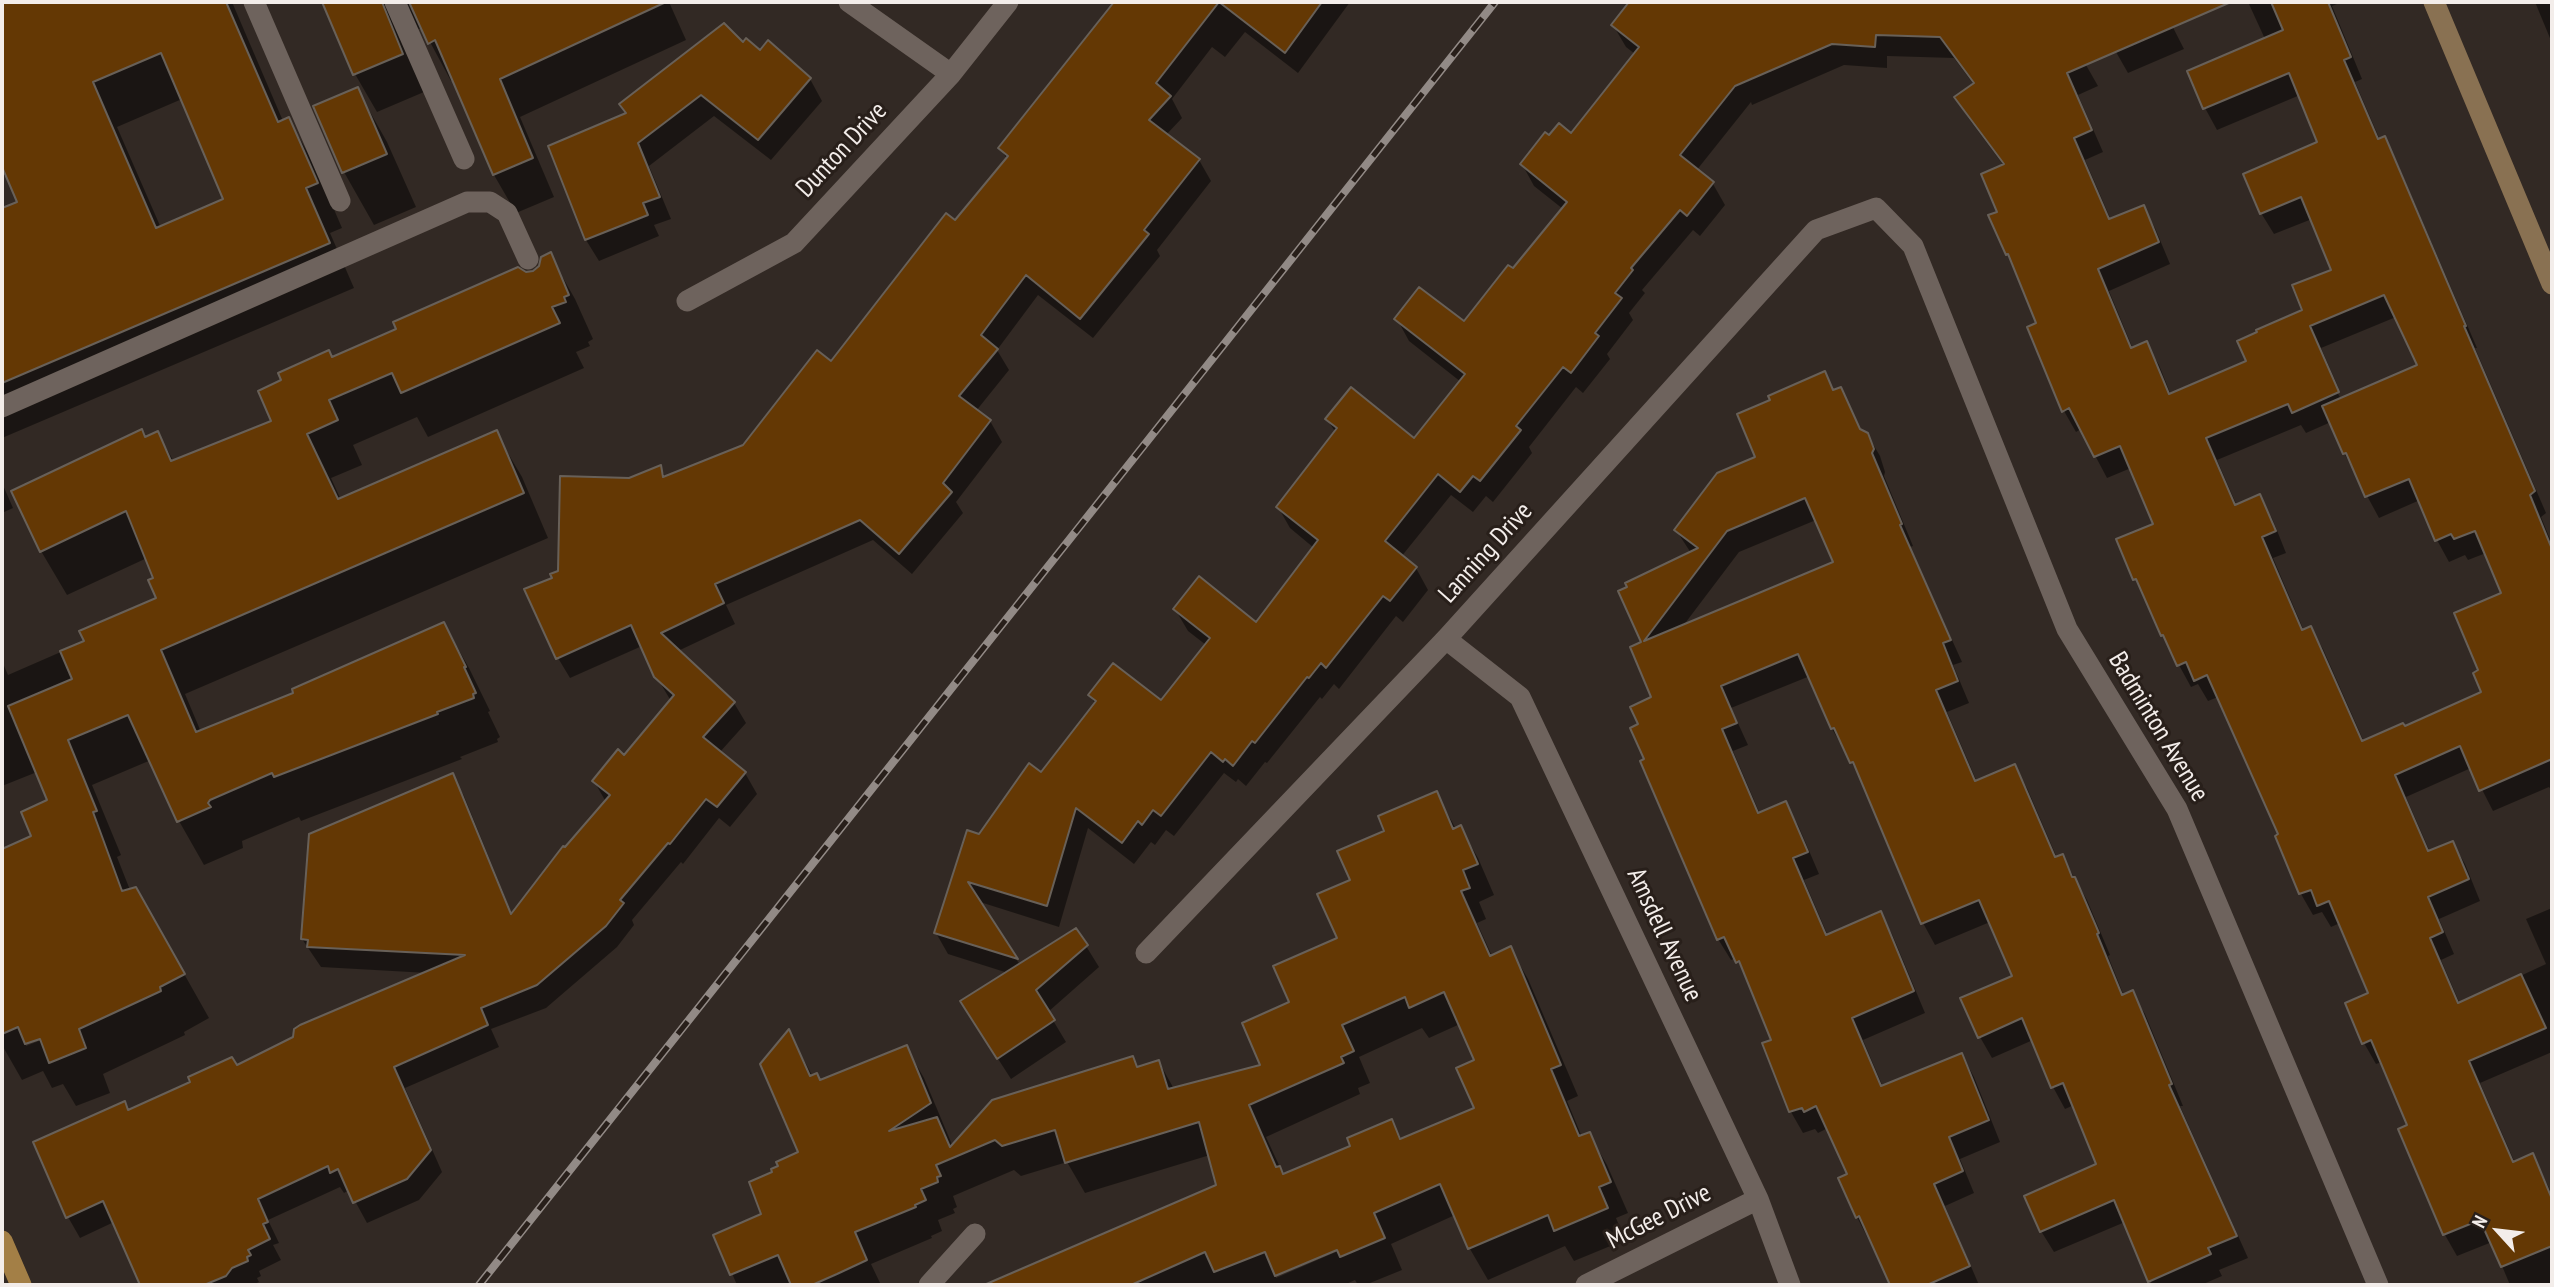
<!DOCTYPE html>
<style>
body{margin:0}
#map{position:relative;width:2554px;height:1287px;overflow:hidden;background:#322924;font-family:"PT Sans Narrow",sans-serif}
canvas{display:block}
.frame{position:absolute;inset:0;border:4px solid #f3edea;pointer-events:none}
.north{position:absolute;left:2463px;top:1196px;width:70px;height:70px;-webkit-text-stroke:5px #281f1a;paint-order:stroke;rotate:297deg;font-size:19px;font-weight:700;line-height:28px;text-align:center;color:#f3edea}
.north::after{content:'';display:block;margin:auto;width:24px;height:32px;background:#f3edea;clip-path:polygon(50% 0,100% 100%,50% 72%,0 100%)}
</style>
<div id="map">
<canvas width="2554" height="1287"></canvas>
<div class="frame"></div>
<div class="north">N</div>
</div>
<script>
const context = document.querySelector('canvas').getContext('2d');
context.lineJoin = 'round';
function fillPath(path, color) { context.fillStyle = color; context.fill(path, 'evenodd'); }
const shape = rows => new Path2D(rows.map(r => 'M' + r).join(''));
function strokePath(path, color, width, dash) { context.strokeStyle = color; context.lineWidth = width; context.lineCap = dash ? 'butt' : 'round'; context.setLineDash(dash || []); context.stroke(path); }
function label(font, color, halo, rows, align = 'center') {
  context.font = font + ' "PT Sans Narrow",sans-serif'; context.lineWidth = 6; context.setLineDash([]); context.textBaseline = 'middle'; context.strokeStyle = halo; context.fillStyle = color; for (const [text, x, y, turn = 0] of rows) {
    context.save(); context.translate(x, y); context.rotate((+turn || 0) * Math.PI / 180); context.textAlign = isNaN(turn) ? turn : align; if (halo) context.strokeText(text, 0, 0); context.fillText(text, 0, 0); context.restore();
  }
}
fillPath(shape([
 [2,2,232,2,283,121,288,119,314,163,342,228,330,233,354,288,2,438,2,210,19,203,7,175,2,177],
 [182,99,225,200,161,228,117,127],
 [324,2,669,2,686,40,520,117,554,197,516,213,494,175,454,80,451,81,423,29,411,28,424,92,377,112,355,74],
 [1117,2,1350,2,1298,73,1245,32,1225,57,1212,47,1172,99,1182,118,1166,135,1199,160,1211,181,1157,250,1160,256,1093,338,1038,295,997,350,1009,370,976,411,990,421,1002,442,956,502,963,513,912,574,873,540,726,605,735,624,678,651,734,703,746,723,720,752,745,773,757,794,730,827,719,818,683,864,681,862,632,920,634,925,617,947,546,1008,491,1029,499,1047,405,1088,442,1172,419,1200,367,1223,349,1190,344,1193,340,1187,268,1220,279,1243,273,1245,281,1260,259,1271,261,1276,257,1278,259,1282,252,1285,142,1285,114,1222,80,1238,68,1217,128,1111,236,1068,428,973,321,967,302,939,452,775,464,796,512,914,606,802,594,781,625,757,671,701,656,676,642,646,570,678,558,658,554,579,629,479,660,467,666,478,744,446,832,364,1007,159,1000,148],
 [1631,2,1645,2,1735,71,1706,2,1873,2,1903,15,1889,2,2039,2,2086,65,2098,86,2078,95,2103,152,2085,160,2111,220,2143,207,2155,228,2170,264,2109,291,2133,349,2146,343,2159,365,2171,395,2248,362,2305,311,2333,271,2312,219,2274,234,2261,213,2320,143,2300,95,2217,130,2205,108,2265,39,2248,2,2336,2,2337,4,2332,6,2362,79,2355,82,2380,140,2384,138,2396,160,2477,348,2475,348,2546,513,2541,517,2552,544,2552,791,2549,787,2493,811,2471,768,2406,797,2430,852,2453,843,2465,864,2480,901,2439,919,2454,954,2441,960,2460,1004,2546,964,2526,919,2552,908,2552,1052,2480,1083,2515,1163,2533,1155,2552,1194,2552,1285,2510,1285,2492,1242,2457,1256,2445,1235,2400,1130,2409,1125,2382,1062,2376,1064,2364,1043,2370,994,2340,923,2331,927,2322,912,2313,915,2301,894,2277,837,2280,835,2218,697,2208,701,2198,684,2191,687,2163,636,2119,540,2155,525,2131,468,2107,478,2081,429,2076,432,2064,411,2038,324,2007,254,1999,212,2004,166,1969,119,1956,98,1974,85,1954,58,1887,56,1887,68,1844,65,1752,105,1751,102,1696,171,1713,184,1725,205,1700,236,1693,230,1642,290,1645,293,1629,313,1633,320,1607,354,1610,359,1583,393,1576,387,1529,447,1532,453,1493,502,1486,496,1473,512,1451,495,1401,557,1416,568,1428,590,1403,622,1396,616,1339,689,1334,684,1322,699,1320,697,1267,763,1265,762,1246,786,1238,779,1236,782,1224,773,1174,836,1166,830,1155,845,1151,842,1134,864,1088,828,1059,927,980,902,1020,965,1086,946,1099,967,1048,1012,1066,1042,1011,1079,975,1023,1008,973,948,954,936,933,980,836,1041,774,1095,704,1090,695,1161,703,1206,645,1188,631,1175,609,1256,624,1314,548,1290,528,1278,507,1336,433,1327,419,1414,440,1461,382,1409,341,1397,319,1464,323,1513,271,1563,209,1534,186,1522,164,1550,138,1572,135,1635,54,1626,47,1613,25],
 [2396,317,2419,366,2341,399,2333,385,2336,384,2339,389,2321,348],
 [2331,422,2344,453,2379,518,2420,500,2437,540,2449,562,2465,555,2468,560,2486,553,2504,594,2481,671,2483,693,2404,728,2364,742,2323,649,2311,628,2304,631,2273,558,2286,553,2272,518,2259,497,2237,506,2217,460,2301,425,2306,433],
 [2094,2,2160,2,2184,49,2128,73,2116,52],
 [2535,2,2552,2,2552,43],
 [768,43,810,79,822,101,771,160,714,116,649,166,671,219,654,225,659,236,599,261,586,240,550,147,627,115,743,44,760,52],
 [357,89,387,142,416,207,374,225,344,172],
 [550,255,575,299,593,339,588,342,590,346,576,352,584,368,428,437,417,417,353,445,362,465,331,478,341,500,496,433,522,477,548,538,185,694,201,732,295,694,444,624,469,668,490,711,488,712,500,737,497,739,498,742,460,757,462,759,301,821,299,817,242,841,243,848,204,865,179,821,151,760,92,785,121,855,117,857,130,890,161,933,209,1018,184,1032,185,1035,103,1074,110,1093,76,1106,63,1084,52,1088,43,1071,22,1080,2,1045,2,992,6,990,2,980,2,850,32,836,49,801,37,772,2,786,2,661,8,675,86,641,158,599,156,579,147,558,67,595,41,551,145,438,158,433,174,462,274,422,332,359,526,274,534,273],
 [47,1034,49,1037,26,1046,26,1042],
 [1824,373,1834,392,1841,389,1862,432,1867,434,1880,456,1885,472,1884,476,1913,546,1910,547,1962,662,1953,665,1969,703,1947,712,1977,782,2014,766,2027,788,2057,858,2062,856,2087,900,2110,955,2108,956,2124,996,2132,993,2145,1014,2183,1106,2180,1106,2248,1258,2219,1270,2222,1276,2201,1285,2152,1285,2125,1222,2054,1252,2041,1231,2099,1165,2074,1105,2065,1109,2053,1087,2033,1040,1992,1058,1980,1037,2014,977,1990,922,1935,945,1923,923,1864,784,1832,729,1810,676,1731,708,1748,745,1733,751,1760,814,1785,803,1798,825,1819,874,1804,880,1828,936,1880,913,1892,934,1925,1013,1863,1040,1883,1087,1962,1055,1974,1077,2000,1142,1960,1159,1974,1193,1945,1206,1979,1285,1884,1285,1890,1282,1857,1217,1849,1175,1828,1128,1818,1133,1815,1129,1803,1133,1791,1112,1764,1044,1773,1040,1750,984,1736,958,1731,960,1718,939,1646,760,1641,725,1654,698,1644,643,1621,592,1691,553,1676,530,1757,458],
 [1816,520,1835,563,1683,626,1739,552],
 [2,483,13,508,2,513],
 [1436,793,1456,829,1460,827,1478,858,1494,895,1479,902,1486,919,1477,923,1492,956,1510,948,1528,979,1578,1096,1567,1101,1582,1137,1589,1134,1607,1165,1628,1213,1616,1218,1625,1240,1574,1261,1565,1246,1488,1280,1470,1249,1455,1215,1391,1244,1402,1270,1365,1285,1358,1285,1355,1280,1344,1285,1224,1285,1222,1283,1218,1285,1004,1285,1009,1276,1218,1186,1210,1155,1085,1193,1067,1162,1021,1176,1014,1170,953,1196,957,1207,953,1209,955,1213,938,1220,942,1231,931,1236,932,1238,871,1264,881,1285,737,1285,716,1236,763,1215,774,1173,800,1153,789,1032,813,1077,820,1082,906,1047,924,1078,953,1147,1132,1058,1138,1068,1159,1062,1174,1089,1262,1066,1291,1003,1339,939,1352,881,1386,832],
 [1460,1024,1477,1061,1476,1108,1402,1140,1391,1121,1353,1147,1284,1176,1266,1137,1360,1094,1358,1088,1370,1083,1359,1057,1422,1028,1429,1038],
 [1344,1244,1345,1248,1276,1278,1276,1274]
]), '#0007');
const building = shape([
 [2,2,226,2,278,122,289,117,318,183,306,188,330,243,2,383,2,208,17,202,2,167,2,2],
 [161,53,223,199,156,228,93,82,161,53],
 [322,2,382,2,403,54,353,75,322,2],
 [409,2,666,2,500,79,533,158,493,175,435,40,428,44,409,2],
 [1114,2,1322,2,1285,53,1219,2,1156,83,1171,96,1149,120,1200,159,1144,230,1149,234,1080,319,1026,275,981,335,998,349,959,396,991,420,943,483,952,492,899,554,860,520,715,584,724,603,661,633,735,702,703,737,746,772,717,807,706,799,670,844,668,843,620,900,624,903,606,926,537,985,481,1008,488,1025,394,1067,431,1150,407,1179,353,1203,338,1169,330,1173,328,1166,258,1199,268,1222,263,1224,270,1239,248,1250,251,1255,247,1257,248,1261,232,1268,226,1276,204,1285,140,1285,103,1201,66,1218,33,1142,125,1101,128,1110,190,1082,188,1077,232,1057,237,1065,293,1037,294,1029,300,1025,465,955,307,947,308,940,301,939,309,834,453,773,511,914,563,846,565,847,610,795,592,781,618,749,624,755,674,695,654,677,631,625,556,659,524,589,552,578,550,574,558,571,560,476,629,478,661,465,663,477,743,445,817,350,831,361,946,213,955,220,1008,156,998,148,1114,2],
 [1629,2,2231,2,2067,73,2092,130,2074,138,2109,219,2144,205,2159,242,2098,269,2131,348,2147,341,2169,394,2246,361,2237,341,2257,332,2256,330,2302,310,2292,285,2331,270,2301,197,2260,214,2243,174,2317,142,2289,73,2203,109,2187,71,2283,30,2271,2,2328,2,2351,57,2344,60,2378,139,2385,136,2466,326,2464,326,2535,491,2530,495,2552,549,2552,759,2479,791,2460,746,2395,775,2428,851,2453,841,2469,879,2428,897,2443,932,2430,938,2458,1003,2521,974,2546,1028,2469,1061,2513,1162,2533,1153,2552,1199,2552,1246,2501,1267,2480,1220,2443,1235,2398,1129,2407,1125,2371,1040,2362,1044,2345,1003,2368,993,2329,901,2317,906,2311,890,2299,894,2275,836,2278,834,2207,675,2194,681,2186,662,2177,666,2163,635,2161,636,2136,579,2133,580,2116,539,2153,524,2120,446,2094,457,2069,408,2062,412,2027,327,2036,323,2008,254,2006,255,1988,215,1997,212,1981,174,2004,164,1954,97,1974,83,1940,37,1876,35,1875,47,1832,44,1735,86,1680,155,1714,182,1687,216,1680,210,1631,268,1633,270,1615,293,1622,298,1595,333,1599,336,1571,373,1563,367,1516,426,1521,430,1480,481,1473,476,1460,492,1438,474,1385,541,1417,567,1390,601,1383,596,1326,668,1321,663,1309,678,1307,677,1255,743,1252,741,1233,766,1225,759,1223,762,1211,752,1161,816,1153,810,1142,825,1138,821,1122,843,1076,808,1047,906,968,882,1018,959,934,933,967,830,979,834,1029,763,1041,772,1096,701,1088,695,1113,663,1161,700,1210,638,1173,609,1199,576,1256,622,1318,540,1276,507,1337,428,1325,419,1351,387,1414,438,1465,374,1394,319,1419,287,1464,321,1508,265,1513,268,1567,202,1520,164,1545,132,1549,135,1559,123,1571,133,1639,47,1611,25,1629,2],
 [2384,295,2417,365,2322,406,2343,454,2346,453,2365,497,2409,479,2435,541,2451,534,2454,539,2475,531,2501,593,2454,613,2478,670,2473,673,2481,692,2405,726,2403,723,2362,741,2311,626,2302,630,2262,537,2276,531,2260,494,2235,505,2206,438,2288,404,2292,413,2339,392,2310,326,2384,295],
 [724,23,743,42,746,38,760,50,768,40,811,78,758,140,701,95,638,143,660,197,643,203,648,215,585,240,548,146,626,113,619,104,724,23],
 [358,87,387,154,342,173,313,106,358,87],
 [551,252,569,295,564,297,566,302,552,307,560,323,401,393,392,373,329,400,338,420,307,434,338,499,497,430,524,493,161,650,196,732,293,693,292,689,444,622,466,667,464,667,476,693,473,694,474,698,437,712,438,714,274,777,272,773,210,800,208,803,211,807,177,822,128,715,68,740,97,811,93,812,122,891,136,887,185,974,160,987,161,991,79,1029,86,1048,49,1063,40,1039,25,1044,18,1027,2,1034,2,849,31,836,21,812,47,800,8,706,72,679,60,651,84,641,79,631,156,598,148,580,153,578,126,511,40,552,11,491,142,429,145,437,158,431,171,461,271,421,258,391,281,380,278,373,329,350,332,357,396,329,393,322,518,267,526,272,533,271,539,266,541,257,551,252],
 [1825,371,1833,390,1841,387,1860,429,1868,433,1874,449,1872,453,1902,524,1900,525,1951,640,1943,643,1958,681,1936,690,1975,781,2015,764,2055,857,2063,854,2072,877,2075,877,2099,933,2097,934,2122,995,2133,990,2172,1084,2169,1085,2237,1236,2208,1248,2211,1254,2148,1282,2114,1200,2040,1232,2024,1196,2096,1164,2063,1083,2051,1088,2022,1018,1978,1038,1960,998,2012,976,1979,900,1921,924,1853,762,1850,763,1834,728,1831,729,1798,654,1721,686,1737,723,1722,729,1758,813,1786,801,1808,852,1793,858,1826,935,1881,911,1914,991,1852,1018,1881,1086,1962,1053,1989,1120,1949,1137,1963,1171,1934,1184,1970,1266,1927,1285,1890,1285,1859,1216,1856,1218,1838,1178,1847,1174,1816,1106,1804,1112,1802,1108,1789,1112,1762,1043,1771,1040,1739,961,1736,963,1724,937,1717,940,1640,761,1644,759,1630,728,1638,724,1630,707,1651,697,1630,647,1641,642,1618,591,1627,587,1625,583,1698,548,1674,530,1717,473,1755,457,1737,414,1770,400,1768,396,1825,371],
 [1805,498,1833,562,1644,641,1727,531,1805,498],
 [1437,791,1453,829,1461,825,1478,864,1463,870,1470,888,1461,891,1490,956,1511,946,1561,1065,1551,1069,1579,1136,1590,1132,1611,1182,1599,1187,1608,1208,1554,1231,1548,1215,1468,1249,1440,1184,1374,1213,1385,1238,1340,1257,1337,1250,1275,1276,1265,1252,1214,1272,1205,1252,1131,1285,984,1285,1216,1185,1199,1122,1065,1163,1055,1130,1002,1146,995,1140,936,1165,941,1176,937,1177,938,1182,921,1189,926,1200,915,1205,916,1207,855,1232,867,1260,837,1274,812,1285,791,1285,778,1255,730,1275,713,1235,761,1214,749,1182,772,1172,771,1169,778,1166,776,1162,798,1152,760,1064,789,1029,810,1076,817,1073,820,1080,907,1045,931,1103,889,1131,937,1117,950,1147,992,1100,1133,1056,1137,1067,1159,1060,1168,1089,1260,1065,1242,1023,1289,1002,1273,966,1337,938,1317,894,1350,880,1337,851,1384,831,1378,816,1437,791],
 [1444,992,1474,1060,1456,1068,1474,1108,1400,1139,1392,1119,1347,1138,1350,1146,1283,1174,1280,1166,1276,1167,1249,1105,1344,1063,1341,1057,1354,1051,1342,1025,1405,997,1409,1008,1444,992],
 [1076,928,1088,945,1036,990,1055,1020,997,1059,960,1001,1076,928]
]);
fillPath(building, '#643804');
strokePath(building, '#686058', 2);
strokePath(shape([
 [254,2,340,201],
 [395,2,464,159],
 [2,407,467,202,490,202,507,213,528,259]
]), '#6e635d', 21);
strokePath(shape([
 [849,2,951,74],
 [687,301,794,243,951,74,1008,2],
 [1446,639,1520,697,1758,1199,1790,1285],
 [1146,953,1446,639,1816,230,1876,208,1913,246,2067,629,2177,809,2378,1285],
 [929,1285,975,1234],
 [1586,1285,1758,1199]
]), '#6e635d', 21);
strokePath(shape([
 [2434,2,2552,284]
]), '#897152', 21);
strokePath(shape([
 [2,1241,21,1285]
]), '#a37f46', 21);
const rail = shape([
 [479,1285,1495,2]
]);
strokePath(rail, '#928a86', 8);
strokePath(rail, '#281f1a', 5, [16]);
label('26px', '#f3edea', '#281f1a', [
 ["Dunton Drive",842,150,-47],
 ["Lanning Drive",1486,553,-48],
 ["Badminton Avenue",2158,727,59],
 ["Amsdell Avenue",1664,935,65],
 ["McGee Drive",1659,1217,-27]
]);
</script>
